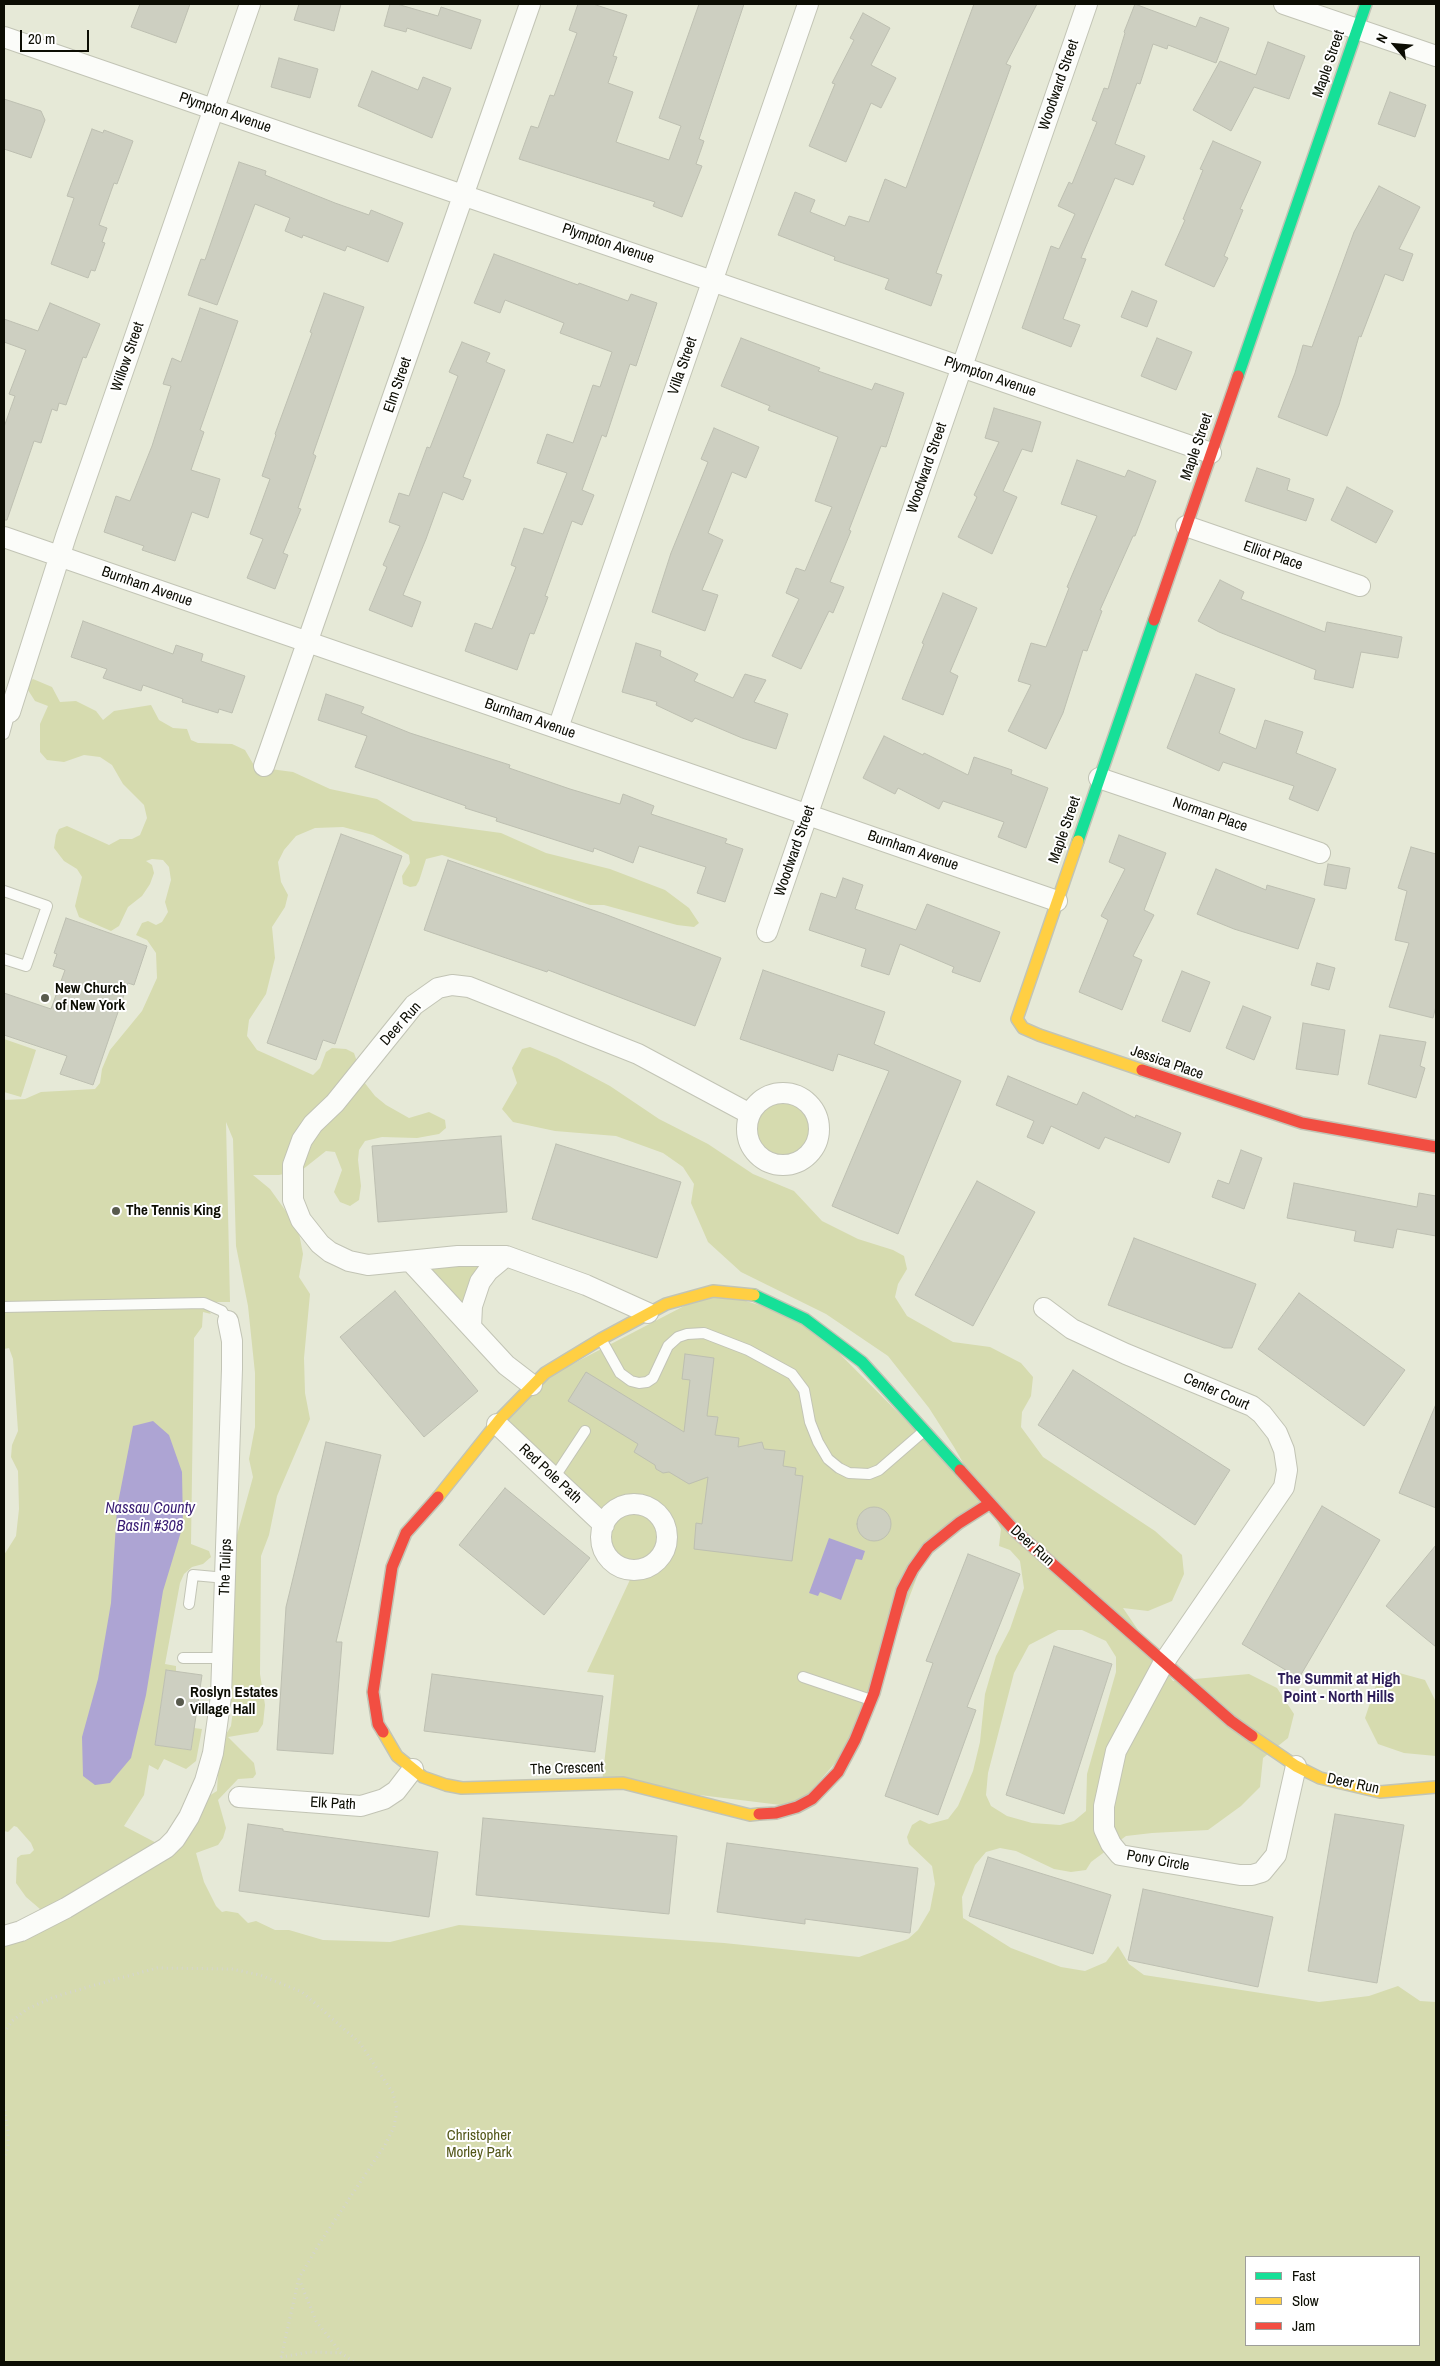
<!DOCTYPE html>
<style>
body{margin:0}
#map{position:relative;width:1440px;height:2366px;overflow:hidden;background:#e6e9d7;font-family:"Archivo Narrow",sans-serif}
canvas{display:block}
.frame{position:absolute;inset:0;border:5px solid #0c0d03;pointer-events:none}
.legend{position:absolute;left:1245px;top:2256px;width:175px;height:90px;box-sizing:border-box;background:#fff;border:1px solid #9e9e9a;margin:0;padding:6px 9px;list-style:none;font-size:15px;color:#0c0d03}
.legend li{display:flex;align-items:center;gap:10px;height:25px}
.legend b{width:25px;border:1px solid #9e9e9a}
.north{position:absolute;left:1370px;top:20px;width:50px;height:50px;-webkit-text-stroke:4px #fff;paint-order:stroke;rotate:297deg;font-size:14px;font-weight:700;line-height:20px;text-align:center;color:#0c0d03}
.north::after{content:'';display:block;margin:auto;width:18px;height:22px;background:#0c0d03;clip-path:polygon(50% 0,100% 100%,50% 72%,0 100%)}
.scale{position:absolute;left:20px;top:30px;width:69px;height:22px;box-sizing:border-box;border:2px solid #0c0d03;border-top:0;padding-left:6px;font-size:15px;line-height:18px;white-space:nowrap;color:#0c0d03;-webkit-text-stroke:4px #fff;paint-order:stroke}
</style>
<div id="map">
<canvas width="1440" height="2366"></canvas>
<div class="frame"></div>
<ul class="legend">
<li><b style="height:6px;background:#16e098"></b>Fast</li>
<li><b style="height:6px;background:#ffcf43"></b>Slow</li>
<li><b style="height:6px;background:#f24e42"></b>Jam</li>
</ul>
<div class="north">N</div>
<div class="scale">20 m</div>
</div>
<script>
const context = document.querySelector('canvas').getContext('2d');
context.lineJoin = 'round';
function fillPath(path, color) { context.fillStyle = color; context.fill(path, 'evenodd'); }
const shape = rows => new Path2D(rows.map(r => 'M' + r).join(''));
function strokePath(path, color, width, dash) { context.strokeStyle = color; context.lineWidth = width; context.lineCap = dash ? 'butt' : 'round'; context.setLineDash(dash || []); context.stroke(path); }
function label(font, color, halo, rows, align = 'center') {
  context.font = font + ' "Archivo Narrow",sans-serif'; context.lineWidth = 4; context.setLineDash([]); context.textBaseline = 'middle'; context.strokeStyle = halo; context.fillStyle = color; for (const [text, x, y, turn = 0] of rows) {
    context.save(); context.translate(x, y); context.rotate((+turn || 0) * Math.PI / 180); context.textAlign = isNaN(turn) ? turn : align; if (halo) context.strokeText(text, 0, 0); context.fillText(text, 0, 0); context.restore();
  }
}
fillPath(shape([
 [33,679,52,687,60,702,76,701,96,711,103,720,114,711,151,705,159,720,173,728,187,729,191,740,198,743,232,744,245,750,255,767,293,772,330,789,377,799,413,821,501,833,546,853,610,869,665,890,689,908,699,923,694,927,677,925,604,905,590,905,442,855,426,859,419,881,416,886,410,887,403,884,402,876,410,863,409,855,373,835,343,827,315,828,296,836,284,850,278,862,281,882,288,895,285,907,272,927,275,958,266,994,249,1020,247,1036,257,1050,313,1075,320,1068,326,1052,332,1048,346,1049,354,1053,364,1082,375,1096,386,1105,409,1118,429,1112,445,1120,446,1128,439,1134,417,1138,382,1137,365,1141,359,1150,358,1160,361,1186,359,1200,350,1206,340,1202,334,1192,342,1170,335,1152,326,1151,302,1170,279,1175,253,1175,270,1189,298,1228,303,1254,299,1277,310,1294,304,1358,305,1393,310,1419,277,1496,269,1535,261,1556,260,1674,265,1705,263,1724,258,1732,228,1737,254,1763,256,1774,253,1778,238,1779,218,1800,226,1828,223,1838,218,1845,196,1853,204,1882,216,1906,222,1912,226,1911,238,1913,248,1923,256,1921,275,1930,289,1930,323,1940,390,1942,459,1925,724,1943,859,1957,908,1939,918,1930,930,1910,935,1884,932,1866,909,1844,907,1837,912,1825,920,1820,929,1824,948,1819,958,1806,973,1771,980,1742,985,1694,996,1656,1010,1629,1024,1588,1020,1561,1010,1550,999,1546,1001,1529,954,1447,929,1408,888,1356,826,1314,741,1272,708,1242,691,1203,694,1184,683,1167,663,1153,616,1136,555,1131,513,1122,502,1109,517,1083,512,1068,522,1049,530,1047,557,1058,610,1086,659,1119,708,1144,753,1174,794,1191,822,1221,858,1239,893,1250,904,1256,907,1269,898,1284,895,1297,907,1316,953,1342,990,1347,1021,1363,1033,1377,1031,1396,1022,1412,1021,1427,1043,1457,1155,1531,1182,1555,1184,1574,1172,1601,1148,1611,1123,1608,1173,1681,1249,1674,1277,1688,1294,1714,1288,1738,1263,1758,1260,1787,1241,1806,1208,1830,1152,1833,1126,1836,1091,1862,1086,1870,1071,1872,1054,1869,1016,1851,1000,1848,986,1852,975,1865,962,1897,963,1918,1011,1948,1061,1967,1085,1971,1106,1962,1118,1946,1129,1964,1144,1975,1319,2002,1369,1996,1398,1986,1420,2001,1436,2002,1436,2362,4,2362,4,1936,50,1911,40,1909,26,1897,16,1883,17,1858,21,1855,30,1854,34,1850,31,1843,17,1827,14,1826,8,1832,4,1831,4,1555,16,1536,19,1509,18,1471,11,1457,12,1445,18,1431,13,1359,9,1348,4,1349,4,1100,25,1099,41,1092,95,1089,100,1083,102,1069,110,1050,142,1011,157,978,156,953,147,940,136,935,142,923,148,921,156,925,162,922,168,912,165,902,171,880,169,867,163,860,152,859,146,861,152,865,154,873,150,884,142,896,128,907,119,926,111,931,79,917,75,906,82,877,77,869,64,861,54,848,56,835,59,829,67,826,109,845,120,839,132,839,140,835,147,818,144,805,123,784,112,765,100,757,84,755,64,762,47,760,40,752,40,724,48,706,35,701,28,690,28,683],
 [226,1122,233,1139,236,1246,248,1306,255,1373,255,1427,249,1459,253,1477,234,1546,228,1688,233,1710,231,1726,225,1736,216,1765,218,1772,217,1791,204,1799,166,1848,124,1826,144,1795,149,1765,158,1770,164,1759,186,1769,196,1761,202,1729,194,1728,191,1750,155,1745,166,1670,176,1672,176,1666,165,1664,180,1583,184,1574,192,1567,203,1564,211,1557,209,1551,191,1544,194,1338,202,1327,203,1312,211,1314,202,1302,230,1302],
 [1058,1630,1082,1630,1106,1641,1116,1657,1116,1672,1087,1774,1086,1811,1074,1821,1060,1825,1032,1823,1007,1816,991,1806,986,1795,988,1773,1014,1673,1029,1645],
 [1246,2257,1419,2257,1419,2345,1246,2345],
 [4,1039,36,1050,21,1097,4,1092],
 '747 1129a36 36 0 1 1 72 0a36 36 0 1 1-72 0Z',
 [506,1256,471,1314,410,1261],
 [713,1291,805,1319,989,1504,928,1548,855,1740,797,1807,602,1783,614,1675,587,1672,635,1569,617,1565,608,1557,603,1547,602,1536,604,1525,501,1418,532,1385],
 [1392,1671,1425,1680,1436,1702,1436,1756,1404,1753,1378,1744,1365,1718,1376,1685]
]), '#d6dbaf');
fillPath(shape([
 [153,1421,169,1435,182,1472,183,1525,163,1591,146,1695,131,1758,110,1783,95,1785,83,1776,82,1737,98,1679,111,1603,117,1508,133,1426],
 [829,1538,865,1551,862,1560,856,1559,841,1600,820,1592,818,1596,809,1593]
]), '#ada4d3');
const building = shape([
 [140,4,190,4,176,43,131,27,140,4],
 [299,4,341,4,334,31,294,20,299,4],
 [390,4,397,4,438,16,441,7,481,20,471,49,407,28,406,32,384,26,390,4],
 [578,4,593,4,627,15,613,56,617,57,608,83,633,92,616,142,669,160,681,126,659,118,699,4,744,4,699,139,704,141,696,164,702,166,682,217,653,206,655,202,519,159,531,126,538,128,550,95,554,96,577,33,569,30,578,4],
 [974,4,1037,4,1006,64,1011,66,936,273,942,275,931,306,885,289,889,279,834,260,835,257,778,235,795,192,815,200,810,212,845,226,849,216,869,222,885,179,906,188,974,4],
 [1135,4,1196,27,1200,17,1229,28,1216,63,1168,45,1167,49,1153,44,1140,84,1137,83,1115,144,1145,156,1133,185,1115,178,1081,258,1086,259,1063,319,1080,325,1071,347,1022,328,1051,246,1059,249,1075,214,1058,206,1069,182,1072,184,1097,122,1092,120,1104,88,1108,89,1125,33,1124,32,1135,4],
 [863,13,890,28,871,65,896,78,881,108,871,103,846,162,809,146,835,84,832,83,854,40,850,38,863,13],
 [1268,42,1305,56,1289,99,1254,87,1231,131,1193,110,1220,61,1256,75,1268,42],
 [279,58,318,69,310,98,271,87,279,58],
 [372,71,418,90,423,77,451,88,432,138,358,106,372,71],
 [1390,92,1426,105,1415,137,1378,124,1390,92],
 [4,99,41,111,45,120,31,158,4,149,4,99],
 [92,129,103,133,104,130,133,141,117,184,114,183,99,225,107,228,102,242,105,243,95,271,91,270,88,278,51,264,74,198,67,196,92,129],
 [1213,141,1261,162,1240,209,1243,210,1224,256,1228,258,1214,287,1165,265,1185,220,1183,219,1203,170,1200,169,1213,141],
 [239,162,266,171,265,175,335,203,369,215,371,210,403,223,388,262,347,246,345,251,303,235,302,238,285,231,290,218,255,204,217,305,188,295,201,259,205,260,239,162],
 [1379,186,1420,207,1399,249,1413,254,1403,281,1385,274,1361,337,1359,336,1339,405,1327,436,1278,417,1295,373,1303,345,1312,347,1354,232,1379,186],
 [494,254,578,285,579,283,628,301,631,294,657,303,636,366,630,364,606,437,602,435,582,490,594,495,582,525,572,521,545,596,548,597,534,634,530,633,517,670,465,651,475,623,492,629,516,567,511,565,524,528,543,534,567,473,537,463,547,434,573,443,593,385,600,387,612,352,560,333,564,323,505,300,500,313,474,303,494,254],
 [1132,291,1157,301,1147,327,1121,317,1132,291],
 [324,293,364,307,313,454,316,456,298,508,301,509,283,553,288,555,275,589,247,578,263,539,250,534,270,479,262,476,276,435,275,434,312,333,310,332,324,293],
 [50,303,100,324,86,358,83,357,66,405,59,403,57,411,52,409,41,443,34,441,7,520,4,520,4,427,15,396,9,394,26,350,4,342,4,319,38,331,50,303],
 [200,308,238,321,200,430,204,432,191,470,220,479,208,518,192,512,175,561,142,550,144,546,104,532,116,496,130,501,152,446,171,386,163,384,172,358,181,362,200,308],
 [741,338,820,368,818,371,872,390,875,383,904,393,886,447,881,446,849,530,851,531,830,582,844,587,833,613,829,611,801,669,772,656,799,599,786,593,796,568,805,571,832,507,815,501,838,437,768,410,770,406,721,386,741,338],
 [1157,338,1192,352,1176,390,1141,376,1157,338],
 [462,342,490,353,486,362,505,370,463,477,471,480,463,500,443,492,426,539,403,595,421,602,412,627,369,610,387,567,383,565,400,526,389,522,399,493,409,496,427,447,430,448,458,376,449,372,462,342],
 [994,408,1041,422,1032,452,1022,449,1003,491,1017,497,992,554,958,537,977,497,974,495,999,442,985,438,994,408],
 [714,428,759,447,746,478,732,472,708,533,723,540,702,590,718,595,705,631,652,612,671,553,708,462,701,459,714,428],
 [1077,460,1125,477,1128,470,1156,481,1135,536,1133,536,1100,610,1102,611,1087,651,1083,650,1063,713,1046,749,1008,731,1031,685,1018,681,1031,643,1046,647,1069,588,1067,587,1097,516,1061,504,1077,460],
 [1257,468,1290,479,1287,490,1314,499,1306,521,1245,501,1257,468],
 [1347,487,1393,511,1376,543,1331,520,1347,487],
 [1220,580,1244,592,1241,599,1325,632,1327,622,1402,637,1398,658,1361,652,1353,688,1314,679,1316,670,1219,632,1198,621,1220,580],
 [943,593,977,608,950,672,958,676,943,715,902,699,924,644,922,643,943,593],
 [83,621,173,654,176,645,203,654,201,661,245,676,232,713,219,709,218,713,182,702,183,699,143,685,141,691,103,678,107,669,71,657,83,621],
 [636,643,661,651,660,656,698,674,694,681,733,698,745,674,766,680,754,702,788,714,776,749,742,738,695,718,692,722,656,705,657,702,622,692,636,643],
 [1196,674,1235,689,1219,733,1256,749,1265,720,1303,732,1296,753,1336,769,1318,811,1289,799,1294,786,1223,762,1219,771,1167,748,1196,674],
 [326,694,364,707,361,713,410,733,510,765,509,768,570,789,620,804,623,794,654,806,651,814,727,839,725,843,743,849,725,902,697,893,706,867,639,846,633,863,594,848,593,852,496,821,497,818,465,808,466,806,355,767,367,736,318,720,326,694],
 [884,736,923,755,924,753,968,775,974,757,1012,770,1011,774,1048,788,1026,848,998,837,1004,822,943,801,939,809,898,788,895,794,863,778,884,736],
 [341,834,402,856,335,1044,323,1040,316,1060,267,1043,341,834],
 [1119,835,1166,853,1144,910,1154,915,1133,956,1142,960,1122,1010,1079,992,1108,920,1101,916,1125,869,1109,862,1119,835],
 [1411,847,1436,854,1436,1006,1433,1018,1389,1007,1409,943,1395,940,1407,891,1398,888,1411,847],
 [448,860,607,915,721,958,695,1026,548,970,547,972,424,930,448,860],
 [1328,864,1350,868,1346,889,1324,885,1328,864],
 [1216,869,1266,890,1267,885,1315,899,1298,949,1234,929,1197,914,1216,869],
 [843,878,863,885,855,909,916,930,927,904,1000,932,980,982,952,972,954,967,900,944,889,975,861,966,866,949,809,930,821,893,836,898,843,878],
 [66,918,147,946,134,985,128,983,93,1085,60,1074,67,1056,4,1035,4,993,51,1009,65,970,53,966,57,954,54,953,66,918],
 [1317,963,1335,968,1329,990,1311,985,1317,963],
 [763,970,885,1012,874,1044,961,1081,898,1234,832,1206,889,1071,838,1054,833,1071,740,1039,763,970],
 [1182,971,1210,982,1190,1032,1162,1021,1182,971],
 [1243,1006,1271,1017,1254,1060,1226,1048,1243,1006],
 [1303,1023,1345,1030,1338,1075,1296,1069,1303,1023],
 [1380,1035,1426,1042,1420,1066,1425,1068,1416,1098,1368,1084,1380,1035],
 [1008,1076,1077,1105,1083,1092,1135,1118,1136,1115,1181,1133,1169,1163,1105,1137,1099,1149,1051,1126,1043,1144,1027,1137,1034,1121,996,1105,1008,1076],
 [501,1136,507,1212,378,1222,372,1146,501,1136],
 [556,1144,681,1182,657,1258,532,1219,556,1144],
 [1241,1150,1262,1158,1244,1209,1212,1197,1218,1180,1229,1184,1241,1150],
 [977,1181,1035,1212,973,1326,915,1295,977,1181],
 [1294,1183,1417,1207,1419,1193,1436,1196,1436,1236,1397,1229,1393,1248,1354,1241,1356,1231,1287,1218,1294,1183],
 [1134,1238,1256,1284,1232,1348,1224,1348,1108,1305,1134,1238],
 [395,1291,478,1391,424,1437,340,1337,395,1291],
 [1299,1293,1405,1370,1364,1426,1258,1349,1299,1293],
 [685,1354,714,1358,707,1416,718,1417,715,1435,739,1438,738,1447,762,1442,764,1449,785,1451,783,1466,796,1468,795,1475,803,1476,792,1561,694,1549,696,1523,702,1524,708,1477,689,1484,669,1472,663,1473,656,1469,655,1465,634,1452,638,1444,568,1401,586,1372,684,1432,690,1380,682,1379,685,1354],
 [1073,1370,1230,1470,1195,1525,1038,1425,1073,1370],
 [1436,1404,1436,1508,1399,1493,1436,1404],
 [326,1442,381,1455,336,1642,342,1642,333,1754,277,1750,286,1607,326,1442],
 [505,1488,590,1558,544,1615,459,1545,505,1488],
 [1322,1506,1380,1540,1299,1678,1242,1644,1322,1506],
 '857 1524a17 17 0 1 1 34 0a17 17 0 1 1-34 0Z',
 [1436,1545,1436,1647,1386,1606,1436,1545],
 [968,1554,1020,1574,967,1707,976,1710,938,1815,885,1796,933,1663,926,1661,968,1554],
 [1054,1646,1112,1664,1064,1814,1006,1795,1054,1646],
 [166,1670,202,1675,191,1750,155,1745,166,1670],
 [432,1674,603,1696,595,1752,424,1731,432,1674],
 [1335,1814,1404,1825,1377,1983,1308,1971,1335,1814],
 [483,1818,677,1836,669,1914,476,1895,483,1818],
 [248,1824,283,1829,283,1831,438,1852,429,1917,239,1891,248,1824],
 [727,1843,918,1868,910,1933,805,1919,805,1924,717,1912,727,1843],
 [988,1857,1111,1895,1093,1954,969,1916,988,1857],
 [1143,1889,1273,1917,1258,1987,1128,1960,1143,1889]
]);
fillPath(building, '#cdcfc1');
strokePath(building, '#bdbfb1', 1);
const lane = shape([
 [4,734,10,712],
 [4,891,47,906,26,966,4,959],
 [4,1307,204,1303,222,1311,228,1321],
 [601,1339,620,1373,631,1381,639,1383,647,1382,653,1378,668,1346,678,1337,687,1334,704,1333,748,1350,792,1374,804,1390,810,1422,818,1442,828,1459,839,1468,849,1473,869,1474,879,1470,924,1431],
 [554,1478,585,1431],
 [189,1604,193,1575,226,1578],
 [183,1658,222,1658],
 [803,1677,871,1700]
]);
const street = shape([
 [1284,4,1436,56],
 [4,37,1211,453],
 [1186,526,1360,586],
 [4,537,1057,901],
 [10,712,66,536,250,4],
 [558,728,808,4],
 [264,766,530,4],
 [1099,778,1320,853],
 [767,932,1087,4],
 '747 1129a36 36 0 1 1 72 0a36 36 0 1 1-72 0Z',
 [410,1261,506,1365,532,1385],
 [1044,1308,1072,1329,1126,1354,1252,1406,1262,1414,1277,1433,1284,1450,1287,1470,1284,1487,1164,1662,1116,1751,1104,1806,1104,1829,1111,1844,1120,1855,1240,1875,1252,1875,1262,1872,1276,1855,1296,1766],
 [648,1313,586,1285,506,1256,458,1256,368,1265,349,1261,330,1252,320,1244,301,1220,293,1200,293,1165,302,1140,313,1124,335,1103,414,1005,438,988,452,985,469,987,638,1054,750,1114],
 [471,1327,472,1306,480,1282,488,1271,506,1256],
 [497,1424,604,1525],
 '601 1537a33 33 0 1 1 66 0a33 33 0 1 1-66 0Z',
 [239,1797,361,1806,384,1799,396,1791,413,1769],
 [4,1936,21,1931,66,1908,166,1848,175,1839,189,1817,205,1781,213,1753,221,1696,232,1369,232,1341,228,1321]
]);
const fast = shape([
 [1238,376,1366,4],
 [1078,841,1154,620],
 [754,1295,805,1319,862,1362,960,1470]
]);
const slow = shape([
 [1078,841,1017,1019,1023,1028,1039,1035,1142,1070],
 [438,1497,501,1418,545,1373,601,1339,666,1304,713,1291,754,1295],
 [383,1732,397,1756,423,1777,446,1785,462,1788,623,1783,750,1815,759,1814],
 [1252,1736,1296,1766,1320,1778,1380,1792,1436,1787]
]);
const jam = shape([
 [1154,620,1238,376],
 [1142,1070,1302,1123,1436,1147],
 [960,1470,1016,1532,1231,1721,1252,1736],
 [383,1732,378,1724,373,1692,392,1567,406,1533,438,1497],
 [759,1814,776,1813,797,1807,812,1799,838,1772,855,1740,874,1693,902,1590,913,1569,928,1548,959,1523,989,1504]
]);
strokePath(lane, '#c2c4b5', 12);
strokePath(street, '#c2c4b5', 22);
strokePath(fast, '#c2c4b5', 14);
strokePath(slow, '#c2c4b5', 14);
strokePath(jam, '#c2c4b5', 14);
strokePath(shape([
 [4,2033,12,2021,27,2009,54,1997,95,1985,157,1968,232,1969,260,1975,302,1992,360,2043,393,2093,397,2110,394,2127,385,2145,321,2241,299,2278,280,2362],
 [4,2105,8,2131,8,2147,4,2160],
 [299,2279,316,2321,341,2353,354,2362],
 [281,2357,310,2352,341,2353]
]), '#d4d5cf', 3, [1, 4]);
strokePath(lane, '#fbfcf9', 10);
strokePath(street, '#fbfcf9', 20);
strokePath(fast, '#16e098', 11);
strokePath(slow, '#ffcf43', 11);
strokePath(jam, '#f24e42', 11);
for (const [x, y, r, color] of [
 [45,998,5,"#585a4d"],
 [116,1211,5,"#585a4d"],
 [180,1702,5,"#585a4d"]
]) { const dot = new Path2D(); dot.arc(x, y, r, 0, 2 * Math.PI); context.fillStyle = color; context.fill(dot); strokePath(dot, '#fff', 2); }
label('15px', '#0c0d03', '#fff', [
 ["Maple Street",1329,64,-71],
 ["Woodward Street",1059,85,-71],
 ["Plympton Avenue",225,113,19],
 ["Plympton Avenue",608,244,19],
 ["Willow Street",128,357,-71],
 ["Villa Street",683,366,-71],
 ["Plympton Avenue",990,377,19],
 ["Elm Street",398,385,-71],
 ["Maple Street",1197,447,-71],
 ["Woodward Street",927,468,-71],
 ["Elliot Place",1273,556,19],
 ["Burnham Avenue",147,587,19],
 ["Burnham Avenue",530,719,19],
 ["Norman Place",1210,815,19],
 ["Maple Street",1065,830,-71],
 ["Woodward Street",795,851,-71],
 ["Burnham Avenue",913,851,19],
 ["Deer Run",401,1024,-48],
 ["Jessica Place",1167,1063,19],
 ["Center Court",1216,1392,24],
 ["Red Pole Path",550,1474,43],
 ["Deer Run",1032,1546,42],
 ["The Tulips",226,1567,-88],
 ["The Crescent",567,1769,-2],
 ["Deer Run",1353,1784,12],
 ["Elk Path",333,1804,3],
 ["Pony Circle",1158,1861,10]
]);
label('bold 15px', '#0c0d03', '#fff', [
 ["New Church",55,989],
 ["of New York",55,1006],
 ["The Tennis King",126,1211],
 ["Roslyn Estates",190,1693],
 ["Village Hall",190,1710]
], 'left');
label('15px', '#525618', '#fff', [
 ["Christopher",479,2136],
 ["Morley Park",479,2153]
]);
label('italic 16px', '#381b72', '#fff', [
 ["Nassau County",150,1509],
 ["Basin #308",150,1527]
]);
label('bold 16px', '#2e1e58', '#fff', [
 ["The Summit at High",1339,1680],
 ["Point - North Hills",1339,1698]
]);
</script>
